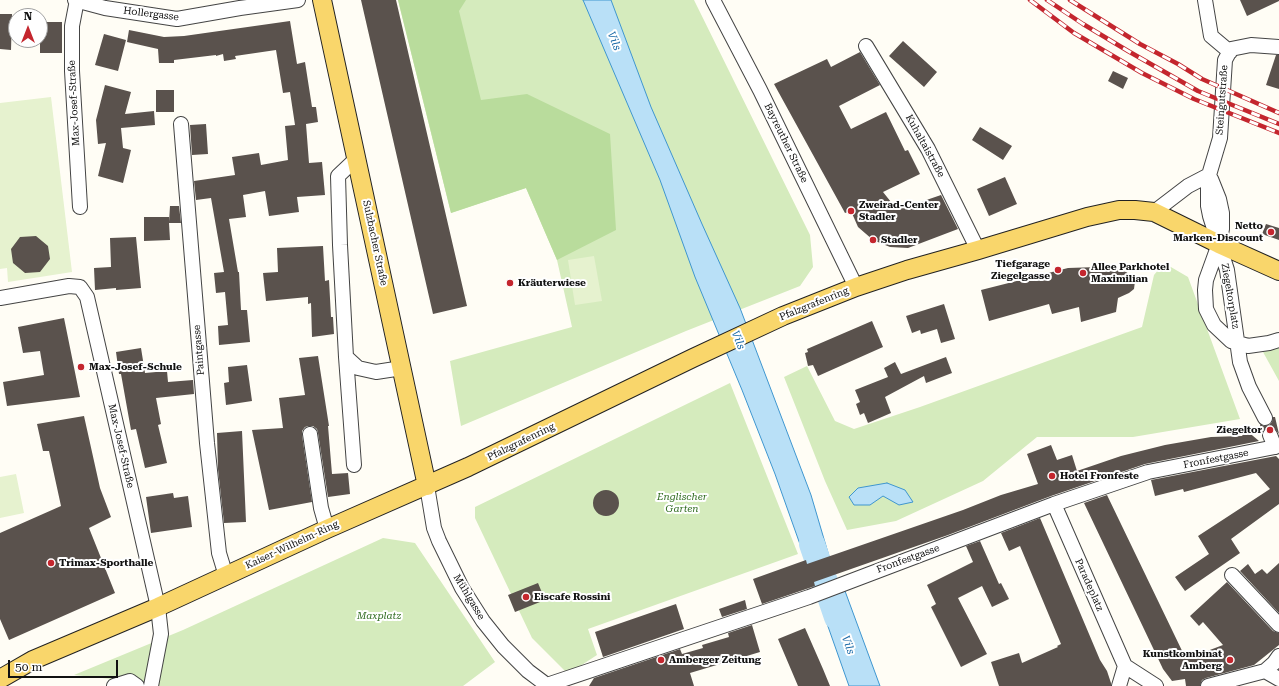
<!DOCTYPE html>
<meta charset="utf-8">
<style>
body{margin:0}
#map{position:relative;width:1279px;height:686px;overflow:hidden;background:#fffdf5;font-family:"Roboto Serif",serif}
canvas{display:block}
.north{position:absolute;left:8px;top:8px;width:40px;height:40px;box-sizing:border-box;background:#fff;border:1px solid #a0a0a0;border-radius:50%;rotate:0deg;font-size:11px;font-weight:700;line-height:16px;text-align:center;color:#111}
.north::after{content:'';display:block;margin:auto;width:14px;height:18px;background:#c4262e;clip-path:polygon(50% 0,100% 100%,50% 72%,0 100%)}
.scale{position:absolute;left:8px;top:660px;width:110px;height:18px;box-sizing:border-box;border:2px solid #111;border-top:0;padding-left:5px;font-size:12px;line-height:14px;white-space:nowrap;color:#111;-webkit-text-stroke:3px #fff;paint-order:stroke}
</style>
<div id="map">
<canvas width="1279" height="686"></canvas>
<div class="north">N</div>
<div class="scale">50 m</div>
</div>
<script>
const context = document.querySelector('canvas').getContext('2d');
context.lineJoin = 'round';
function fillPath(path, color) { context.fillStyle = color; context.fill(path, 'evenodd'); }
const shape = rows => new Path2D(rows.map(r => 'M' + r).join(''));
function strokePath(path, color, width, dash) { context.strokeStyle = color; context.lineWidth = width; context.lineCap = dash ? 'butt' : 'round'; context.setLineDash(dash || []); context.stroke(path); }
function label(font, color, halo, rows, align = 'center') {
  context.font = font + ' "Roboto Serif",serif'; context.lineWidth = 4; context.setLineDash([]); context.textBaseline = 'middle'; context.strokeStyle = halo; context.fillStyle = color; for (const [text, x, y, turn = 0] of rows) {
    context.save(); context.translate(x, y); context.rotate((+turn || 0) * Math.PI / 180); context.textAlign = isNaN(turn) ? turn : align; if (halo) context.strokeText(text, 0, 0); context.fillText(text, 0, 0); context.restore();
  }
}
fillPath(shape([
 [398,0,694,0,810,235,813,267,800,286,686,331,461,426,450,361,572,327,557,260,526,188,451,213],
 [1164,263,1188,277,1240,419,1133,437,1037,437,983,481,896,521,847,530,825,481,784,377,807,366,835,421,854,429,920,407,1142,327,1154,275],
 [1279,346,1279,381,1263,352],
 [730,383,798,554,588,629,597,655,568,674,532,638,475,518,475,507],
 [383,538,415,543,495,662,463,686,136,686,130,681,74,675,183,630]
]), '#d5ebbd');
fillPath(shape([
 [398,0,466,0,459,11,481,100,527,94,610,134,616,230,557,260,526,188,451,213]
]), '#b9dc9c');
fillPath(shape([
 [51,97,72,272,8,282,7,268,0,269,0,103],
 [594,256,602,301,575,305,568,260],
 [16,474,24,513,0,518,0,477]
]), '#e6f2cf');
const water = shape([
 [583,0,611,0,651,107,702,224,740,308,811,495,829,556,807,564,775,474,742,390,695,277,660,180,583,0],
 [887,483,905,490,913,502,899,505,883,496,870,505,854,505,849,497,858,488,887,483],
 [845,591,880,686,849,686,819,601,845,591]
]);
fillPath(water, '#b9e0f7');
strokePath(water, '#3f96cf', 1);
strokePath(shape([
 [812,544,837,617]
]), '#b9e0f7', 26);
fillPath(shape([
 [361,0,396,0,467,306,433,314],
 [1240,0,1279,0,1279,1,1247,16],
 [0,14,12,14,11,50,0,49],
 [290,21,297,64,305,62,312,107,316,107,318,122,306,124,309,163,322,162,325,195,297,197,299,212,269,216,265,191,243,195,246,217,229,219,238,272,239,272,241,310,247,310,250,342,219,345,218,326,228,325,225,292,216,293,214,273,224,272,211,198,196,200,194,181,235,175,232,157,259,153,261,165,288,160,285,126,295,125,290,92,283,93,276,50,235,56,236,59,224,61,223,54,216,56,216,55,174,60,174,63,159,63,158,49,127,42,129,30,164,37,184,36],
 [40,22,62,22,62,53,40,53],
 [104,34,126,40,118,71,95,65],
 [903,41,937,72,924,87,889,56],
 [860,52,880,85,839,106,851,129,886,112,905,151,908,150,920,174,883,192,895,207,903,208,941,195,958,229,908,248,890,247,873,240,858,227,851,211,845,213,774,84,827,59,831,67],
 [1276,55,1279,55,1279,89,1266,85],
 [1113,71,1128,78,1123,89,1108,81],
 [105,85,131,92,125,114,154,111,155,125,121,128,123,148,131,150,123,183,98,176,106,143,98,144,96,120],
 [156,90,174,90,174,112,156,112],
 [206,124,208,154,192,155,190,125],
 [980,127,1012,146,1003,160,972,140],
 [1005,177,1017,204,989,216,977,189],
 [170,206,179,206,181,223,169,223,170,240,144,241,144,217,169,217,169,222],
 [1266,224,1279,228,1279,240,1262,234],
 [36,236,48,246,50,259,40,272,25,273,13,263,11,249,20,237],
 [136,237,141,288,116,290,116,288,95,290,94,268,111,267,110,238],
 [323,246,325,281,329,280,331,317,333,317,334,334,312,337,311,303,308,304,308,297,266,301,263,273,278,272,277,248],
 [1098,267,1116,269,1126,272,1132,276,1135,281,1134,289,1129,293,1118,298,1116,312,1081,322,1079,307,1052,314,1049,304,989,321,981,290,1068,268],
 [944,304,955,339,941,343,937,329,921,334,920,330,912,333,906,316],
 [64,318,80,397,7,406,3,382,44,375,40,351,23,353,18,327],
 [872,321,883,347,818,376,813,365,808,366,805,353,808,352,807,349],
 [141,348,145,373,167,371,168,382,193,380,194,394,156,398,161,424,158,425,167,463,145,468,136,429,131,430,121,374,119,374,116,352],
 [318,356,329,426,328,426,332,474,348,473,350,494,328,497,318,433,317,429,313,426,308,426,305,427,302,431,302,435,312,502,269,510,252,430,283,428,279,398,305,395,299,358],
 [946,357,952,373,926,383,924,376,885,397,891,413,868,423,864,413,860,415,856,404,860,402,855,390,888,377,884,368,895,362,901,374],
 [247,365,252,401,226,405,224,383,229,382,228,367],
 [84,416,100,488,111,517,89,528,115,593,9,640,0,619,0,533,61,506,49,451,43,451,37,424],
 [1273,417,1275,417,1279,434,1275,429,1271,427,1267,427,1264,430,1261,434,1260,424,1264,426,1269,425,1272,422],
 [1246,430,1259,441,1145,464,1051,496,948,535,814,582,815,586,762,604,753,579,806,560,807,564,963,510,1001,495,1038,484,1027,454,1051,445,1057,460,1072,455,1077,471,1121,456,1165,445,1211,437,1242,436],
 [242,431,246,522,224,523,218,469,217,433],
 [1276,456,1279,459,1279,504,1231,539,1240,553,1185,591,1175,577,1209,554,1198,536,1270,489,1256,473,1184,492,1183,489,1155,496,1151,480],
 '593 503a13 13 0 1 1 26 0a13 13 0 1 1-26 0Z',
 [173,493,174,498,188,496,192,527,151,533,146,497],
 [1107,495,1186,659,1223,645,1203,622,1199,626,1190,616,1227,582,1273,631,1279,633,1279,645,1254,665,1206,678,1202,680,1200,686,1186,686,1185,679,1172,681,1163,669,1084,503],
 [1040,518,1100,660,1107,671,1111,683,1111,686,999,686,991,662,1019,653,1022,663,1058,647,1057,646,1061,644,1020,546,1009,551,1001,533],
 [980,541,999,584,1001,583,1009,599,992,607,982,586,958,598,987,654,961,667,931,607,936,604,927,585,973,562,966,546],
 [1279,563,1279,613,1240,571,1248,564,1255,574,1262,569,1267,574],
 [538,583,545,600,515,612,508,595],
 [745,600,747,609,722,617,719,609],
 [676,604,684,629,603,657,595,632],
 [752,625,760,652,690,673,694,686,589,686,594,678,680,649,682,654,703,648,702,645,729,637,728,633],
 [805,628,823,669,830,686,798,686,778,639]
]), '#5a524d');
const minor = shape([
 [75,0,105,8,177,19,240,8,298,0],
 [77,0,72,26,72,71,80,207],
 [713,0,760,90,856,287],
 [1205,0,1211,36,1230,52],
 [866,46,928,149,978,250],
 [181,124,207,443,219,553,226,576],
 [357,158,338,176,340,245,346,357,358,368,376,372,402,368],
 [1211,179,1219,199,1222,213,1222,229,1219,244,1206,280,1205,290,1206,309,1214,325,1231,341,1248,346,1269,343,1279,340],
 [1154,212,1188,186,1209,175],
 [0,298,69,286,80,287,87,297,158,607,161,634,151,686],
 [346,357,354,465],
 [1265,418,1249,387,1240,362,1227,270,1210,216,1208,206,1208,187,1209,175,1220,138,1225,60,1231,49,1251,45,1279,47],
 [310,434,321,508,327,529],
 [1270,435,1275,447],
 [427,486,434,528,439,541,462,588,483,621,503,646,528,671,548,686],
 [1054,504,1125,666,1156,686],
 [1232,575,1279,625],
 [1265,671,1279,679],
 [114,686,130,681,137,686],
 [544,686,809,597,1054,504,1148,472,1275,447],
 [1119,686,1125,666],
 [1208,686,1265,671,1274,663,1279,656]
]);
const major = shape([
 [322,0,427,486],
 [0,679,33,660,158,607,327,529,468,467,693,358,783,316,856,287,907,270,978,250,1087,217,1119,210,1135,210,1154,212,1219,244,1279,271]
]);
strokePath(minor, '#444', 16);
strokePath(major, '#222', 20);
strokePath(minor, '#fff', 14);
strokePath(major, '#f9d66b', 18);
const rail = shape([
 [1030,0,1074,33,1142,73,1194,99,1279,133],
 [1047,0,1083,24,1128,51,1198,91,1279,124],
 [1070,0,1140,44,1178,64,1202,79,1279,113]
]);
strokePath(rail, '#c4262e', 4.5);
strokePath(rail, '#fff', 3, [9]);
for (const [x, y, r, color] of [
 [851,211,4,"#c4262e"],
 [1271,232,4,"#c4262e"],
 [873,240,4,"#c4262e"],
 [1058,270,4,"#c4262e"],
 [1083,273,4,"#c4262e"],
 [510,283,4,"#c4262e"],
 [81,367,4,"#c4262e"],
 [1270,430,4,"#c4262e"],
 [1052,476,4,"#c4262e"],
 [51,563,4,"#c4262e"],
 [526,597,4,"#c4262e"],
 [661,660,4,"#c4262e"],
 [1230,660,4,"#c4262e"]
]) { const dot = new Path2D(); dot.arc(x, y, r, 0, 2 * Math.PI); context.fillStyle = color; context.fill(dot); strokePath(dot, '#fff', 1.5); }
label('10px', '#111', '#fff', [
 ["Hollergasse",151,14,7],
 ["Steingutstraße",1222,100,-86],
 ["Max-Josef-Straße",74,103,-93],
 ["Bayreuther Straße",786,143,64],
 ["Kuhaltaistraße",925,146,61],
 ["Sulzbacher Straße",375,243,78],
 ["Ziegeltorplatz",1230,296,80],
 ["Pfalzgrafenring",814,304,-22],
 ["Paintgasse",199,350,-95],
 ["Pfalzgrafenring",521,442,-26],
 ["Max-Josef-Straße",121,446,77],
 ["Fronfestgasse",1216,459,-11],
 ["Kaiser-Wilhelm-Ring",292,545,-25],
 ["Fronfestgasse",908,559,-20],
 ["Paradeplatz",1089,585,66],
 ["Mühlgasse",469,597,59]
]);
label('bold 10px', '#111', '#fff', [
 ["Zweirad-Center",859,205],
 ["Stadler",859,217],
 ["Netto",1263,226,"right"],
 ["Marken-Discount",1263,238,"right"],
 ["Stadler",881,240],
 ["Tiefgarage",1050,264,"right"],
 ["Ziegelgasse",1050,276,"right"],
 ["Allee Parkhotel",1091,267],
 ["Maximilian",1091,279],
 ["Kräuterwiese",518,283],
 ["Max-Josef-Schule",89,367],
 ["Ziegeltor",1262,430,"right"],
 ["Hotel Fronfeste",1060,476],
 ["Trimax-Sporthalle",59,563],
 ["Eiscafe Rossini",534,597],
 ["Kunstkombinat",1222,654,"right"],
 ["Amberg",1222,666,"right"],
 ["Amberger Zeitung",669,660]
], 'left');
label('italic 10px', '#2f6b1f', '#fff', [
 ["Englischer",682,497],
 ["Garten",682,509],
 ["Maxplatz",379,616]
]);
label('italic 11px', '#1768a6', '#fff', [
 ["Vils",614,41,68],
 ["Vils",738,340,68],
 ["Vils",848,645,71]
]);
</script>
